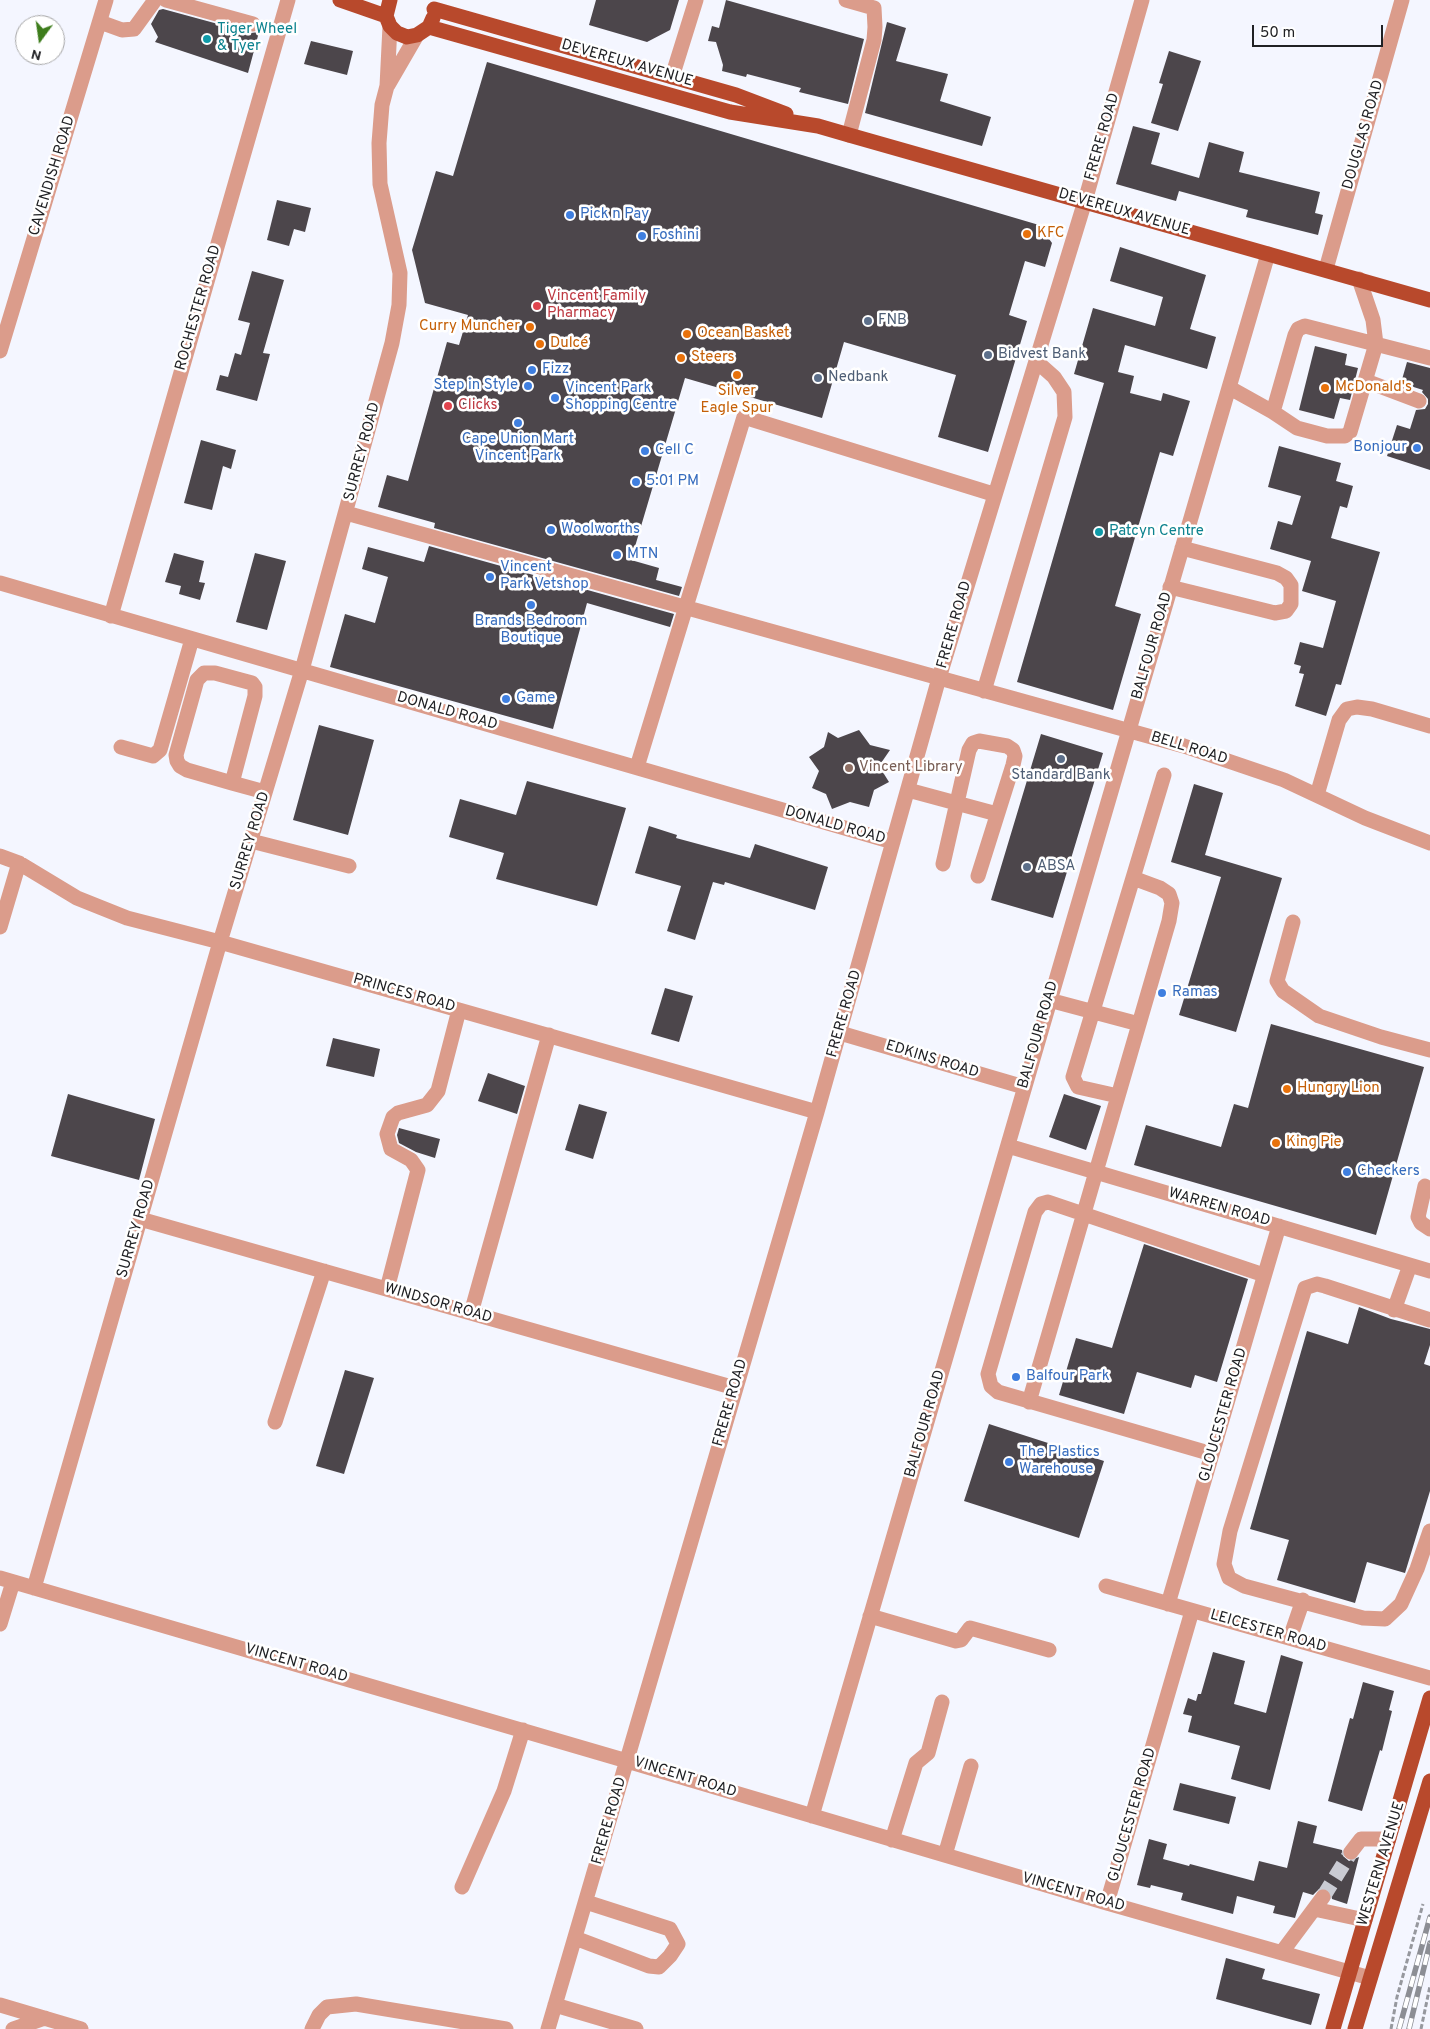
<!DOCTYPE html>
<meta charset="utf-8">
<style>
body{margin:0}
#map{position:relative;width:1430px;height:2029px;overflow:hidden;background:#f4f6ff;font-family:Overpass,sans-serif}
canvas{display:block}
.north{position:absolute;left:15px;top:15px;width:50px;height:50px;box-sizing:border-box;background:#fff;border:1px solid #a6a6a7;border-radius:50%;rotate:194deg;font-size:14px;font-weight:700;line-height:20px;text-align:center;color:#202124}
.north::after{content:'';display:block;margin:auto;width:18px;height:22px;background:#3e7d1c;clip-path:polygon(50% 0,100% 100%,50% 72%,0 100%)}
.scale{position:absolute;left:1252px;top:25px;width:131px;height:22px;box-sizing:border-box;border:2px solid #202124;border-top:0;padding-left:6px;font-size:15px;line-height:18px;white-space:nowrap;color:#202124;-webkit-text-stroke:4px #fff;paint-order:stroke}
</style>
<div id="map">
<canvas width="1430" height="2029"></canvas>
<div class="north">N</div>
<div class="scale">50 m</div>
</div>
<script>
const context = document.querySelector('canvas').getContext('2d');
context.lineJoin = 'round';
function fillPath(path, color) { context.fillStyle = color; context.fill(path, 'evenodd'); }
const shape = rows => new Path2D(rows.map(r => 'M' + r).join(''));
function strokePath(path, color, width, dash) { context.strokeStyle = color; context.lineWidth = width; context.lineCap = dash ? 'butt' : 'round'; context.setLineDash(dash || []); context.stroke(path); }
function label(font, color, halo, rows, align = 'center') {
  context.font = font + ' Overpass,sans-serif'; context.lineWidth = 5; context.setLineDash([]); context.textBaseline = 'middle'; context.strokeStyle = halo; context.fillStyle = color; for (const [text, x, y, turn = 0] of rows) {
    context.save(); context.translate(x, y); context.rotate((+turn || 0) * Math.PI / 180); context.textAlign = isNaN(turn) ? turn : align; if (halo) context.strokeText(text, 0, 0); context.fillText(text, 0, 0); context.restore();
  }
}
fillPath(shape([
 [596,0,679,0,670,30,647,42,589,25],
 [726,0,864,39,848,104,799,92,801,88,747,74,746,77,722,71,723,65,716,42,708,41,712,26,719,28],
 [163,9,251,33,259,32,248,73,155,42,158,37,151,24,159,10],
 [887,22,906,28,896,61,948,74,940,101,991,117,982,146,865,113],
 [311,41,353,51,347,75,304,64],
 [1169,51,1201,61,1178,131,1151,123,1163,84,1159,83],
 [487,62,1039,225,1052,243,1045,267,1025,261,1009,315,1027,321,988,452,938,437,956,375,844,342,822,418,685,378,631,560,659,568,656,580,682,587,679,596,434,528,435,523,378,507,387,475,408,481,447,342,459,345,468,315,425,303,412,250,436,171,453,176],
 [1133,126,1160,133,1151,164,1199,178,1209,142,1244,152,1239,172,1320,192,1315,213,1323,215,1318,235,1246,217,1248,210,1179,191,1176,201,1116,184],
 [277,200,311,208,305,232,294,229,289,246,267,240],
 [1120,247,1206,275,1190,329,1216,337,1207,369,1125,345,1118,372,1134,376,1130,393,1161,401,1163,393,1190,401,1173,456,1160,452,1115,606,1141,614,1113,710,1017,682,1104,383,1074,374,1093,308,1155,326,1163,297,1110,281],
 [252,271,284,280,263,353,270,354,257,401,216,390,220,375,228,377,235,353,241,355,250,323,238,320],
 [1315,346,1347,354,1345,365,1358,368,1350,400,1340,398,1334,419,1299,410],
 [1407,362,1430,368,1430,470,1387,456,1397,425,1410,429,1416,410,1425,409,1428,404,1428,399,1422,392,1423,390,1401,383],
 [201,440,236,450,231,469,223,466,212,510,184,503],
 [1279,446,1341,463,1336,481,1353,486,1347,508,1340,506,1331,538,1380,552,1341,685,1336,684,1326,716,1295,706,1304,674,1299,673,1301,666,1294,664,1300,642,1323,648,1336,601,1302,591,1311,561,1270,549,1278,521,1292,525,1301,496,1268,487],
 [429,546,674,614,670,627,587,603,553,729,330,667,345,614,375,623,388,577,362,569,368,547,424,562],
 [174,553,204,561,199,582,205,583,200,600,179,594,181,586,165,582],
 [255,553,286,561,267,630,236,622],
 [319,725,374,740,348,835,293,820],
 [859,730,870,745,890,750,879,766,889,782,874,790,869,807,850,802,832,809,826,794,812,788,819,771,809,757,824,747,828,732,838,738],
 [1041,734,1103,753,1053,918,991,900],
 [527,781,626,808,597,906,496,879,504,853,449,837,460,799,516,815],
 [1194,784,1223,793,1205,855,1282,878,1236,1032,1179,1015,1221,877,1171,862],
 [649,826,677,835,676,838,750,858,755,844,828,867,815,910,725,882,724,885,713,882,695,940,667,931,681,886,635,873],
 [665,988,693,996,679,1042,651,1034],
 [1271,1024,1424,1067,1376,1235,1134,1165,1146,1125,1221,1147,1234,1104,1248,1108],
 [333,1038,380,1049,374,1077,326,1066],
 [488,1073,525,1086,517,1114,478,1101],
 [68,1094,155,1119,139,1180,51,1156],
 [1064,1094,1101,1106,1086,1150,1049,1137],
 [579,1104,607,1112,593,1159,565,1150],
 [399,1128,440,1139,435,1158,416,1152,399,1143,397,1135],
 [1144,1244,1248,1279,1217,1382,1195,1375,1191,1388,1137,1372,1124,1414,1059,1395,1076,1338,1112,1348],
 [1359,1307,1391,1319,1430,1329,1430,1345,1424,1364,1430,1366,1430,1491,1405,1573,1367,1562,1355,1603,1277,1580,1289,1540,1250,1529,1307,1331,1348,1344],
 [345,1370,374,1378,344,1474,316,1466],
 [989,1424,1104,1461,1079,1538,964,1501],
 [1213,1652,1245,1661,1234,1704,1266,1713,1281,1655,1303,1662,1270,1790,1231,1779,1240,1746,1188,1732,1192,1716,1183,1714,1188,1698,1196,1701,1198,1694,1201,1694],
 [1363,1682,1394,1691,1389,1710,1392,1711,1382,1751,1380,1750,1362,1811,1328,1801,1350,1718,1353,1719],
 [1180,1783,1236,1797,1229,1824,1173,1810],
 [1298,1821,1317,1826,1313,1843,1342,1850,1343,1856,1349,1861,1359,1857,1347,1904,1332,1899,1331,1893,1324,1888,1319,1889,1313,1895,1303,1892,1295,1918,1273,1913,1275,1906,1237,1896,1233,1914,1181,1900,1183,1893,1151,1885,1150,1888,1137,1885,1149,1839,1167,1844,1163,1859,1189,1866,1190,1864,1254,1881,1259,1861,1287,1868],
 [1226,1958,1265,1969,1262,1979,1320,1994,1311,2025,1216,1999]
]), '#4c464b');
strokePath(shape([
 [1323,1897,1351,1852]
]), '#cacbd3', 15, [15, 8]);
strokePath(shape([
 [1391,2029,1397,1997,1423,1904],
 [1421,2029,1430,1986]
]), '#96989e', 3, [5, 2.5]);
strokePath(shape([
 [166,0,253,24],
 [846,0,874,8,875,27,874,40,849,135],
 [100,22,122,30,134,29,155,0],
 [672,77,696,0],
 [388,85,417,35],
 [1326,269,1402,0],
 [0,351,106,0],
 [1366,381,1419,401],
 [1230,388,1273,412,1297,428,1327,436,1345,436,1350,432,1376,344,1373,320,1359,279],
 [1273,412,1295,335,1298,329,1305,326,1430,358],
 [346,513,1184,746,1284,780,1365,818,1430,843],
 [0,583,893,842],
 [1170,587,1275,613,1286,611,1291,604,1291,585,1286,578,1277,573,1182,548],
 [111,616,288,0],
 [984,691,1065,417,1064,392,1054,377,1036,361],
 [121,747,153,756,160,750,192,639],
 [637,767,744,417,993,494],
 [232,783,255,696,255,687,252,683,215,673,204,673,197,680,176,755,177,761,180,766,187,770,232,783,265,792],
 [908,790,997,814],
 [1317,795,1339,720,1347,709,1357,707,1372,709,1430,726],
 [251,841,349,866],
 [0,856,19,863,77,898,127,918,220,942,817,1112],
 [943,864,969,750,973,743,979,741,1007,746,1013,750,1015,756,1013,765,978,876],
 [1293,922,1277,981,1283,991,1319,1016,1381,1037,1430,1050],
 [0,927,19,863],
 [1049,1000,1139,1024],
 [840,1033,1024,1087],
 [1118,1096,1078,1087,1073,1077,1164,775],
 [1008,1146,1430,1271],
 [1425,1186,1418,1217,1421,1223,1430,1229],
 [140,1219,735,1388],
 [387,1289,418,1170,411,1160,391,1149,387,1134,393,1117,398,1113,427,1105,438,1091,459,1010],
 [1394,1310,1410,1265],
 [471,1313,549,1035],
 [1430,1320,1325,1286,1317,1284,1305,1288,1230,1531,1224,1564,1229,1578,1244,1586,1363,1618,1385,1619,1401,1604,1417,1569,1430,1531],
 [1029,1402,1169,921,1172,903,1169,894,1160,888,1133,878],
 [275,1422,324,1271],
 [1212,1454,998,1392,991,1386,988,1374,1035,1212,1041,1204,1048,1202,1264,1275],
 [0,1578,627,1761,1107,1903,1370,1978],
 [1106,1586,1430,1678],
 [34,1588,220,942,302,670,392,343,399,305,400,273,380,184,379,143,382,105,387,86,390,26],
 [1168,1604,1279,1226],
 [870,1616,956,1641,961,1640,970,1628,1049,1650],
 [0,1624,13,1582],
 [1290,1638,1303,1600],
 [812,1816,1268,254],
 [892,1840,916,1763,928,1753,942,1702],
 [1351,1852,1361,1839,1389,1839],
 [945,1855,971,1766],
 [462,1887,504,1791,523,1730],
 [1107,1903,1192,1611],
 [1314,1909,1365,1920],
 [575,1938,649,1966,659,1967,670,1956,678,1944,670,1929,586,1902],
 [1282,1952,1323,1897],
 [0,2005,81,2029],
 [555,2005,636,2029],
 [13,2029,45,2018],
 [312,2029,319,2015,327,2007,356,2004,506,2029],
 [548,2029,817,1112,939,678,1085,201,1142,0]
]), '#db9c8b', 15);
strokePath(shape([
 [340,0,386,16],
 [390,0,386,16,390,26,397,33,407,37,417,35,429,27,433,18],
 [434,9,736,95,786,114],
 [429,27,730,112,818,126,849,135,1430,300],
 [1333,2029,1430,1698],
 [1355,2029,1430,1781]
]), '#b8492c', 15);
const rail = shape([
 [1399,2029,1430,1917],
 [1409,2029,1430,1943]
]);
strokePath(rail, '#8c8e94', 5.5);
strokePath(rail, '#fff', 4, [11]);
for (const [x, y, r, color] of [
 [207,39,5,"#0f9aa8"],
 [570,215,5,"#3f7fe0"],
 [1027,234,5,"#e8710a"],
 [642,236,5,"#3f7fe0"],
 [537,306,5,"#e0444e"],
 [868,321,5,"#5c6f8a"],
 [530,327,5,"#e8710a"],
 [687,334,5,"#e8710a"],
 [540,344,5,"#e8710a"],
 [988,355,5,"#5c6f8a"],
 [681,358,5,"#e8710a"],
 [532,370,5,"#3f7fe0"],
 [737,375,5,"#e8710a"],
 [818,378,5,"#5c6f8a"],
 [528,386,5,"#3f7fe0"],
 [1325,388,5,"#e8710a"],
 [555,398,5,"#3f7fe0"],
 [448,406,5,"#e0444e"],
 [518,423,5,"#3f7fe0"],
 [1417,448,5,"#3f7fe0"],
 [645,451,5,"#3f7fe0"],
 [636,482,5,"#3f7fe0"],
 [551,530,5,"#3f7fe0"],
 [1099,532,5,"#0f9aa8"],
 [617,555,5,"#3f7fe0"],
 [490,577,5,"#3f7fe0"],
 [531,605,5,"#3f7fe0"],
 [506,699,5,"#3f7fe0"],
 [1061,759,5,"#5c6f8a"],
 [849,768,5,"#8d6e63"],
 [1027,867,5,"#5c6f8a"],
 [1162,993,5,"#3f7fe0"],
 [1287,1089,5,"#e8710a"],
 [1276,1143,5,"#e8710a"],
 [1347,1172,5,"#3f7fe0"],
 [1016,1377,5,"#3f7fe0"],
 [1009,1462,5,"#3f7fe0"]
]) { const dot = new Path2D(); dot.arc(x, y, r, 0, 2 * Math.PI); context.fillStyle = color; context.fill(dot); strokePath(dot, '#fff', 2); }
label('15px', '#0d838f', '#fff', [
 ["Tiger Wheel",217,30],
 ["& Tyer",217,47],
 ["Patcyn Centre",1109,532]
], 'left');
label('15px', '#202124', '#fff', [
 ["DEVEREUX AVENUE",627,64,16],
 ["DOUGLAS ROAD",1364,135,-74],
 ["FRERE ROAD",1103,137,-74],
 ["CAVENDISH ROAD",53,176,-73],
 ["DEVEREUX AVENUE",1124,213,16],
 ["ROCHESTER ROAD",199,308,-74],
 ["SURREY ROAD",363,452,-75],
 ["FRERE ROAD",955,625,-74],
 ["BALFOUR ROAD",1153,646,-74],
 ["DONALD ROAD",447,712,16],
 ["BELL ROAD",1189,749,17],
 ["DONALD ROAD",835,826,16],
 ["SURREY ROAD",251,841,-73],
 ["PRINCES ROAD",404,994,16],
 ["FRERE ROAD",845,1014,-74],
 ["BALFOUR ROAD",1039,1035,-74],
 ["EDKINS ROAD",932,1060,17],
 ["WARREN ROAD",1219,1208,16],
 ["SURREY ROAD",137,1229,-74],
 ["WINDSOR ROAD",438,1304,16],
 ["FRERE ROAD",731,1403,-74],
 ["GLOUCESTER ROAD",1224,1415,-74],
 ["BALFOUR ROAD",926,1424,-74],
 ["LEICESTER ROAD",1268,1632,16],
 ["VINCENT ROAD",296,1664,16],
 ["VINCENT ROAD",685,1778,17],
 ["GLOUCESTER ROAD",1133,1815,-74],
 ["FRERE ROAD",610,1821,-74],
 ["WESTERN AVENUE",1382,1864,-73],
 ["VINCENT ROAD",1073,1893,16]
]);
label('15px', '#366cbe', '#fff', [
 ["Pick n Pay",580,215],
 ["Foshini",652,236],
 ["Fizz",542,370],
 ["Step in Style",518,386,"right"],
 ["Vincent Park",565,389],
 ["Shopping Centre",565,406],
 ["Cape Union Mart",518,440,"center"],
 ["Vincent Park",518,457,"center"],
 ["Bonjour",1407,448,"right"],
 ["Cell C",655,451],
 ["5:01 PM",646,482],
 ["Woolworths",561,530],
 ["MTN",627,555],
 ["Vincent",500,568],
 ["Park Vetshop",500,585],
 ["Brands Bedroom",531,622,"center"],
 ["Boutique",531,639,"center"],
 ["Game",516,699],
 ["Ramas",1172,993],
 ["Checkers",1357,1172],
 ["Balfour Park",1026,1377],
 ["The Plastics",1019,1453],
 ["Warehouse",1019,1470]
], 'left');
label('15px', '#c56008', '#fff', [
 ["KFC",1037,234],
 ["Curry Muncher",520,327,"right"],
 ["Ocean Basket",697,334],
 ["Dulcé",550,344],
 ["Steers",691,358],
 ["McDonald's",1335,388],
 ["Silver",737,392,"center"],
 ["Eagle Spur",737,409,"center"],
 ["Hungry Lion",1297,1089],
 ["King Pie",1286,1143]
], 'left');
label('15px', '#be3a42', '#fff', [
 ["Vincent Family",547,297],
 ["Pharmacy",547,314],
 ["Clicks",458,406]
], 'left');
label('15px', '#4e5e75', '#fff', [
 ["FNB",878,321],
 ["Bidvest Bank",998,355],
 ["Nedbank",828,378],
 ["Standard Bank",1061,776,"center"],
 ["ABSA",1037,867]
], 'left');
label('15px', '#785e54', '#fff', [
 ["Vincent Library",859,768]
], 'left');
</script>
